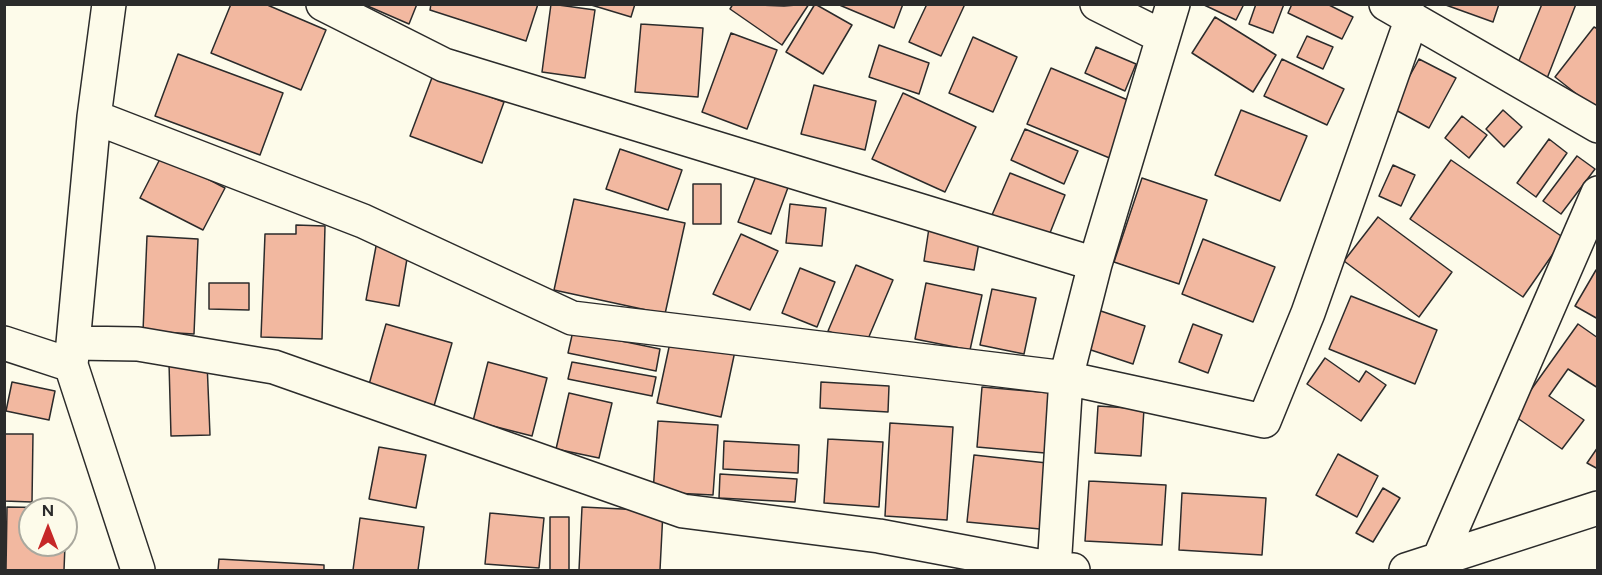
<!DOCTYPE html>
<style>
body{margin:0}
#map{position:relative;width:1602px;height:575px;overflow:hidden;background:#fdfbea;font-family:Figtree,sans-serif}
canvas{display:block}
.frame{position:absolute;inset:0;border:6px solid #2b2b2b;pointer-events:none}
.north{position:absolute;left:18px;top:497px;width:60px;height:60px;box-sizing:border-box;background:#fdfbea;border:2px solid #a9a89e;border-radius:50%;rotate:0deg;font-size:16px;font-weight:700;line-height:24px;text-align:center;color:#2b2b2b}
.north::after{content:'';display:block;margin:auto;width:21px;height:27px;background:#c62828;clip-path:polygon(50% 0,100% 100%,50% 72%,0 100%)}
</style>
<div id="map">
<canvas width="1602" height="575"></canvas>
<div class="frame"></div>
<div class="north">N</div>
</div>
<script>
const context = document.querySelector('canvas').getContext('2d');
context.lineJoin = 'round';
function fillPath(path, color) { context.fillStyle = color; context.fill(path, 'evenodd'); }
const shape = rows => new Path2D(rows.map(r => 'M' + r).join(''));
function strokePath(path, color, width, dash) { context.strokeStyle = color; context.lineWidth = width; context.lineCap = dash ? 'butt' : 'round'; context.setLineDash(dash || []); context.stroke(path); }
const building = shape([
 [231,4,265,4,326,30,301,90,211,53,231,4],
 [363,4,417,4,409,24,363,4],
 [431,4,538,4,526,41,430,10,431,4],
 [551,4,595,10,585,78,542,72,551,4],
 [588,4,635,4,631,17,588,4],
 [733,4,784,6,809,4,782,45,730,9,733,4],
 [815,4,852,25,823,74,786,52,815,4],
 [837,4,903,4,894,28,837,4],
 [927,4,965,4,941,56,909,42,927,4],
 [1202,4,1244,4,1236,20,1202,4],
 [1256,4,1284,4,1273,33,1249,24,1256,4],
 [1292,4,1327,4,1353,17,1342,39,1288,13,1292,4],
 [1443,4,1499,4,1493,22,1443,4],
 [1542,4,1576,4,1546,81,1516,68,1542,4],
 [1215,17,1276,55,1253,92,1192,53,1215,17],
 [641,24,703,28,698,97,635,92,641,24],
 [1594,27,1598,29,1598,111,1555,77,1594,27],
 [731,33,777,50,747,129,702,112,731,33],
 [1307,36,1333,47,1323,69,1297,57,1307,36],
 [973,37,1017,57,993,112,949,93,973,37],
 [879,45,929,63,919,94,869,77,879,45],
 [1096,47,1136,64,1125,91,1085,73,1096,47],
 [178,54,283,93,260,155,155,116,178,54],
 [1282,59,1344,89,1327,125,1264,96,1282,59],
 [1419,59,1456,78,1429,128,1392,108,1419,59],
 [1051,68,1135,103,1112,159,1027,124,1051,68],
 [433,75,504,102,482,163,410,136,433,75],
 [814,85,876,101,865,150,801,134,814,85],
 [903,93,976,127,945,192,872,159,903,93],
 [1241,110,1307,136,1280,201,1215,175,1241,110],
 [1503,110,1522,127,1504,147,1486,129,1503,110],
 [1462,116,1487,135,1469,158,1445,138,1462,116],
 [1025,129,1078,151,1064,184,1011,160,1025,129],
 [1549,139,1567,153,1536,197,1517,183,1549,139],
 [620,149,682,170,668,210,606,189,620,149],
 [162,155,225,188,203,230,140,198,162,155],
 [1577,156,1595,169,1561,214,1543,201,1577,156],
 [1451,160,1564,238,1523,297,1410,219,1451,160],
 [1393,165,1415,175,1401,206,1379,196,1393,165],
 [758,171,790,182,771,234,738,222,758,171],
 [1010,173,1065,195,1048,238,992,215,1010,173],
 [1142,178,1207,200,1179,284,1114,262,1142,178],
 [693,184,721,184,721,224,693,224,693,184],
 [574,199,685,223,665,314,554,290,574,199],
 [790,204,826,208,822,246,786,243,790,204],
 [1378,217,1452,272,1419,317,1344,261,1378,217],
 [296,225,325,226,322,339,261,337,265,234,296,234,296,225],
 [929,228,980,237,974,270,924,261,929,228],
 [741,234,778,251,750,310,713,294,741,234],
 [147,236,198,239,194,334,143,331,147,236],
 [1203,239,1275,267,1253,322,1182,294,1203,239],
 [377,241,409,247,399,306,366,300,377,241],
 [856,265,893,280,865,346,828,331,856,265],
 [800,268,835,282,817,327,782,313,800,268],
 [1596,270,1598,270,1598,319,1575,306,1596,270],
 [209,283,249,283,249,310,209,309,209,283],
 [926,283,982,295,970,350,915,339,926,283],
 [992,289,1036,298,1024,354,980,345,992,289],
 [1351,296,1437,330,1415,384,1329,349,1351,296],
 [1095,309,1145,326,1133,364,1082,347,1095,309],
 [386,324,452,343,434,406,368,388,386,324],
 [1193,324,1222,335,1208,373,1179,362,1193,324],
 [1578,324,1598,338,1598,388,1568,369,1549,396,1584,420,1562,449,1513,415,1578,324],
 [573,331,660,349,656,371,568,353,573,331],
 [671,338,735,351,721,417,657,403,671,338],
 [1325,358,1359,382,1366,371,1386,385,1361,421,1307,384,1325,358],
 [207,362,210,435,171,436,169,363,207,362],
 [488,362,547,378,532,436,473,421,488,362],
 [572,362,656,377,652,396,568,379,572,362],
 [12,382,55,391,49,420,6,411,12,382],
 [821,382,889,386,888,412,820,408,821,382],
 [982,387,1051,393,1045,453,977,447,982,387],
 [569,393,612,403,599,458,556,449,569,393],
 [1098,406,1144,409,1141,456,1095,453,1098,406],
 [658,421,718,425,713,495,653,492,658,421],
 [890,423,953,427,947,520,885,516,890,423],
 [4,434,33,434,32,502,4,501,4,434],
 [828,439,883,442,879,507,824,503,828,439],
 [724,441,799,445,798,473,723,469,724,441],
 [379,447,426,455,416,508,369,499,379,447],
 [1598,447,1598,469,1587,463,1598,447],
 [1338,454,1378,476,1357,517,1316,495,1338,454],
 [974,455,1047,463,1040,529,967,522,974,455],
 [720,474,797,479,795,502,719,498,720,474],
 [1089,481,1166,485,1162,545,1085,541,1089,481],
 [1383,488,1400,498,1373,542,1356,533,1383,488],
 [1182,493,1266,498,1262,555,1179,550,1182,493],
 [7,507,66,508,30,509,30,545,65,545,64,570,6,570,7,507],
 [582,507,663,511,660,570,579,570,582,507],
 [490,513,544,518,539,568,485,564,490,513],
 [550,517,569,517,569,570,550,570,550,517],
 [360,518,424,527,418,570,353,570,360,518],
 [219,559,324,565,324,570,218,570,219,559]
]);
fillPath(building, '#f2b8a0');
strokePath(building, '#2b2b2b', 1.5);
const street = shape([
 [109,4,94,117,71,365,138,570],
 [323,4,444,65,1095,264],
 [1097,4,1163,37],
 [1386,4,1598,126],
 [94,117,363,221,572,318,1066,378,1264,421,1308,313,1412,18],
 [4,343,71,365],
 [75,343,138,344,274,367,683,511,879,536,1054,569,1073,570],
 [1439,559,1598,193],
 [1054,569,1066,378,1095,264,1173,4],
 [1406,570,1598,508]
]);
strokePath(street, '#2b2b2b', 36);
strokePath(street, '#fdfbea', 33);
</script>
